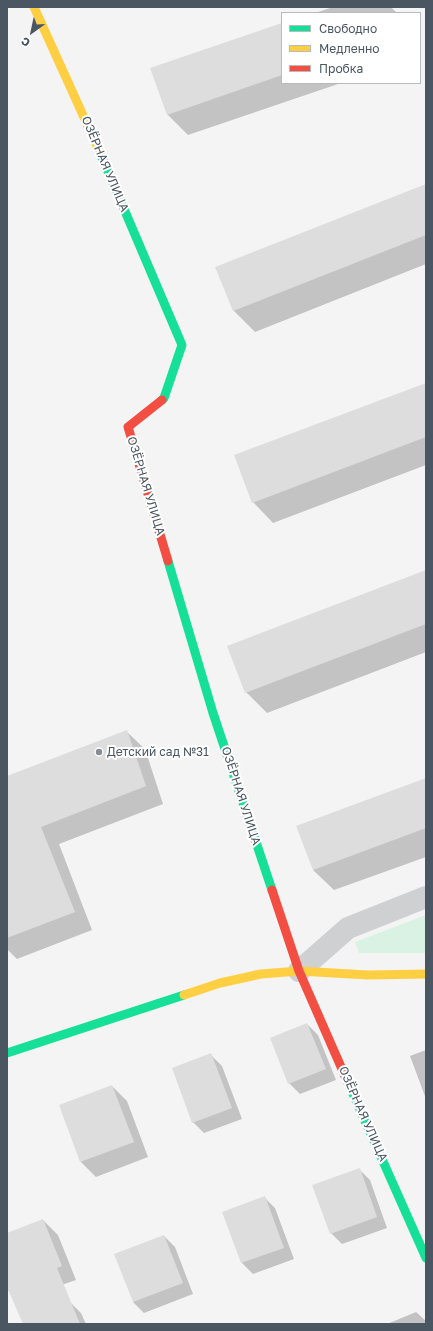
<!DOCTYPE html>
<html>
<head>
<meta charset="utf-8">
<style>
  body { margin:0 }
  #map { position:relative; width:433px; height:1331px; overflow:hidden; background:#f4f4f4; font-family:"Golos Text",sans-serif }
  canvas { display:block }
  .frame { position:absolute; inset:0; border:8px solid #4a5661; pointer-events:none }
  .legend { position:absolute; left:281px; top:12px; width:140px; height:72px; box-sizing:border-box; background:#fff; border:1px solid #b7bbc0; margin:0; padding:5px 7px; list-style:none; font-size:12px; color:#4a5661 }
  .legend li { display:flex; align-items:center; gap:8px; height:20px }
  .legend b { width:20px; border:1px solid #b7bbc0 }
  .north { position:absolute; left:12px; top:12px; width:40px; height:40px; -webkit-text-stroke:3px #fff; paint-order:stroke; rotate:213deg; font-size:11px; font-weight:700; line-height:16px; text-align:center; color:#4a5661 }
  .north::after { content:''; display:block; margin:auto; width:14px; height:18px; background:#4a5661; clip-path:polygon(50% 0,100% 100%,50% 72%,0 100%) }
</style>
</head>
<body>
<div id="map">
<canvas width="433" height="1331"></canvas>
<div class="frame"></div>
<ul class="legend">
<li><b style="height:5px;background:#16e098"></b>Свободно</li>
<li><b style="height:5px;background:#ffcf43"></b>Медленно</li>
<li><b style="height:5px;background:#f24e42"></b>Пробка</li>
</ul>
<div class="north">С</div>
</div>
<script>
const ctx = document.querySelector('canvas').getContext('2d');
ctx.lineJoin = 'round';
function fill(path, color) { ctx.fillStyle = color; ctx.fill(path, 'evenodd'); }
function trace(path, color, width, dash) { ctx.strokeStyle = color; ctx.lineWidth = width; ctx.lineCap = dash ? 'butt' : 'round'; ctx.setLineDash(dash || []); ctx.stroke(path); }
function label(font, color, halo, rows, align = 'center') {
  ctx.font = font + ' "Golos Text",sans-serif'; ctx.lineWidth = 4; ctx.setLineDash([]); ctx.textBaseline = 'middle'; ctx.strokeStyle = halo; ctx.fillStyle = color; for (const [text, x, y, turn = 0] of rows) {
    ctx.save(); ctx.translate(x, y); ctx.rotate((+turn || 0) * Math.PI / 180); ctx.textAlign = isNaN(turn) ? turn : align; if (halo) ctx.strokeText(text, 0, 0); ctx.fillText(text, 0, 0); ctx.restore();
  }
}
fill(new Path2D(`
  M 426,915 L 426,953 L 359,953 L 355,942 Z`), '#d9f2e3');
fill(new Path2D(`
  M 333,7 L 391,7 L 397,13 L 315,13 Z
  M 282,24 L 282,83 L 341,83 L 188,135 L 167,114 Z
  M 426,185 L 426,264 L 255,332 L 234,311 L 217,268 Z
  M 426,384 L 426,465 L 273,523 L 253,502 Z
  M 426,571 L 426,652 L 267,713 L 246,692 Z
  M 127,732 L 145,749 L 163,804 L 59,844 L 92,930 L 17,959 L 7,949 L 7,777 Z
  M 426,779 L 426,857 L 334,890 L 313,870 Z
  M 307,1024 L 318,1035 L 336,1080 L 300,1094 L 289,1083 Z
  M 426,1050 L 426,1099 L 410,1056 Z
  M 211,1055 L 222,1066 L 242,1119 L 204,1133 L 193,1122 Z
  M 112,1086 L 127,1101 L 148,1157 L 96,1177 L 81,1162 L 60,1106 Z
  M 359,1169 L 370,1180 L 387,1228 L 342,1244 L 331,1233 Z
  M 264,1197 L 275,1208 L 294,1259 L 253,1274 L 242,1263 L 223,1213 Z
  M 43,1220 L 58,1235 L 76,1280 L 18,1300 L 7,1289 L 7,1234 Z
  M 164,1236 L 175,1247 L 193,1294 L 144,1313 L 133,1302 Z
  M 70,1302 L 81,1313 L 86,1324 L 24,1324 Z
  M 416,1312 L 426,1321 L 426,1324 L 387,1324 Z`), '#0003');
fill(new Path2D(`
  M 282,23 L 282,75 L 167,115 L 150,68 Z
  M 426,184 L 426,235 L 233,311 L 215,267 Z
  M 426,383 L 426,437 L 252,503 L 234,455 Z
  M 426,570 L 426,624 L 245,693 L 227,646 Z
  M 127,730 L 146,786 L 41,827 L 75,912 L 7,938 L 7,776 Z
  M 426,778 L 426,828 L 313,870 L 296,826 Z
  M 307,1023 L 326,1069 L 288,1084 L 270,1038 Z
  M 211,1053 L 232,1108 L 192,1123 L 172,1068 Z
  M 112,1085 L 134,1142 L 80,1162 L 59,1105 Z
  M 360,1168 L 377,1217 L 330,1234 L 312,1185 Z
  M 265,1196 L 284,1248 L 241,1263 L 222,1212 Z
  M 43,1219 L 62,1266 L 57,1268 L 80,1324 L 23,1324 L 7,1287 L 7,1233 Z
  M 164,1235 L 183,1283 L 133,1302 L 114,1254 Z`), '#ddddde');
trace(new Path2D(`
  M 299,971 L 348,928 L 426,897`), '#ced0d2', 22);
trace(new Path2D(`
  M 101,155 L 182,345 L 164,398 L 162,400
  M 168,561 L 213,713 L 272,890
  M 7,1053 L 184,995
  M 345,1076 L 426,1258`), '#16e098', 9);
trace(new Path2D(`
  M 34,7 L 101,155
  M 184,995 L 220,983 L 261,974 L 299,971 L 368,975 L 426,974`), '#ffcf43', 9);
trace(new Path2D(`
  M 162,400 L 128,427 L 168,561
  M 272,890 L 299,971 L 345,1076`), '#f24e42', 9);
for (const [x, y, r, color] of [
  [99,752,4,"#868d94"]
]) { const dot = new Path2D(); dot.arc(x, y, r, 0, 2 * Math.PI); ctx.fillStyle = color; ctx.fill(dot); trace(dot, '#fff', 1.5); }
label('12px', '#4a5661', '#fff', [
  ["ОЗЁРНАЯ УЛИЦА",105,164,67],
  ["ОЗЁРНАЯ УЛИЦА",146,486,73],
  ["ОЗЁРНАЯ УЛИЦА",241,796,72],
  ["ОЗЁРНАЯ УЛИЦА",363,1114,66]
]);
label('12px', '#4a5661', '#fff', [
  ["Детский сад №31",107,752]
], 'left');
</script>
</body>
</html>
